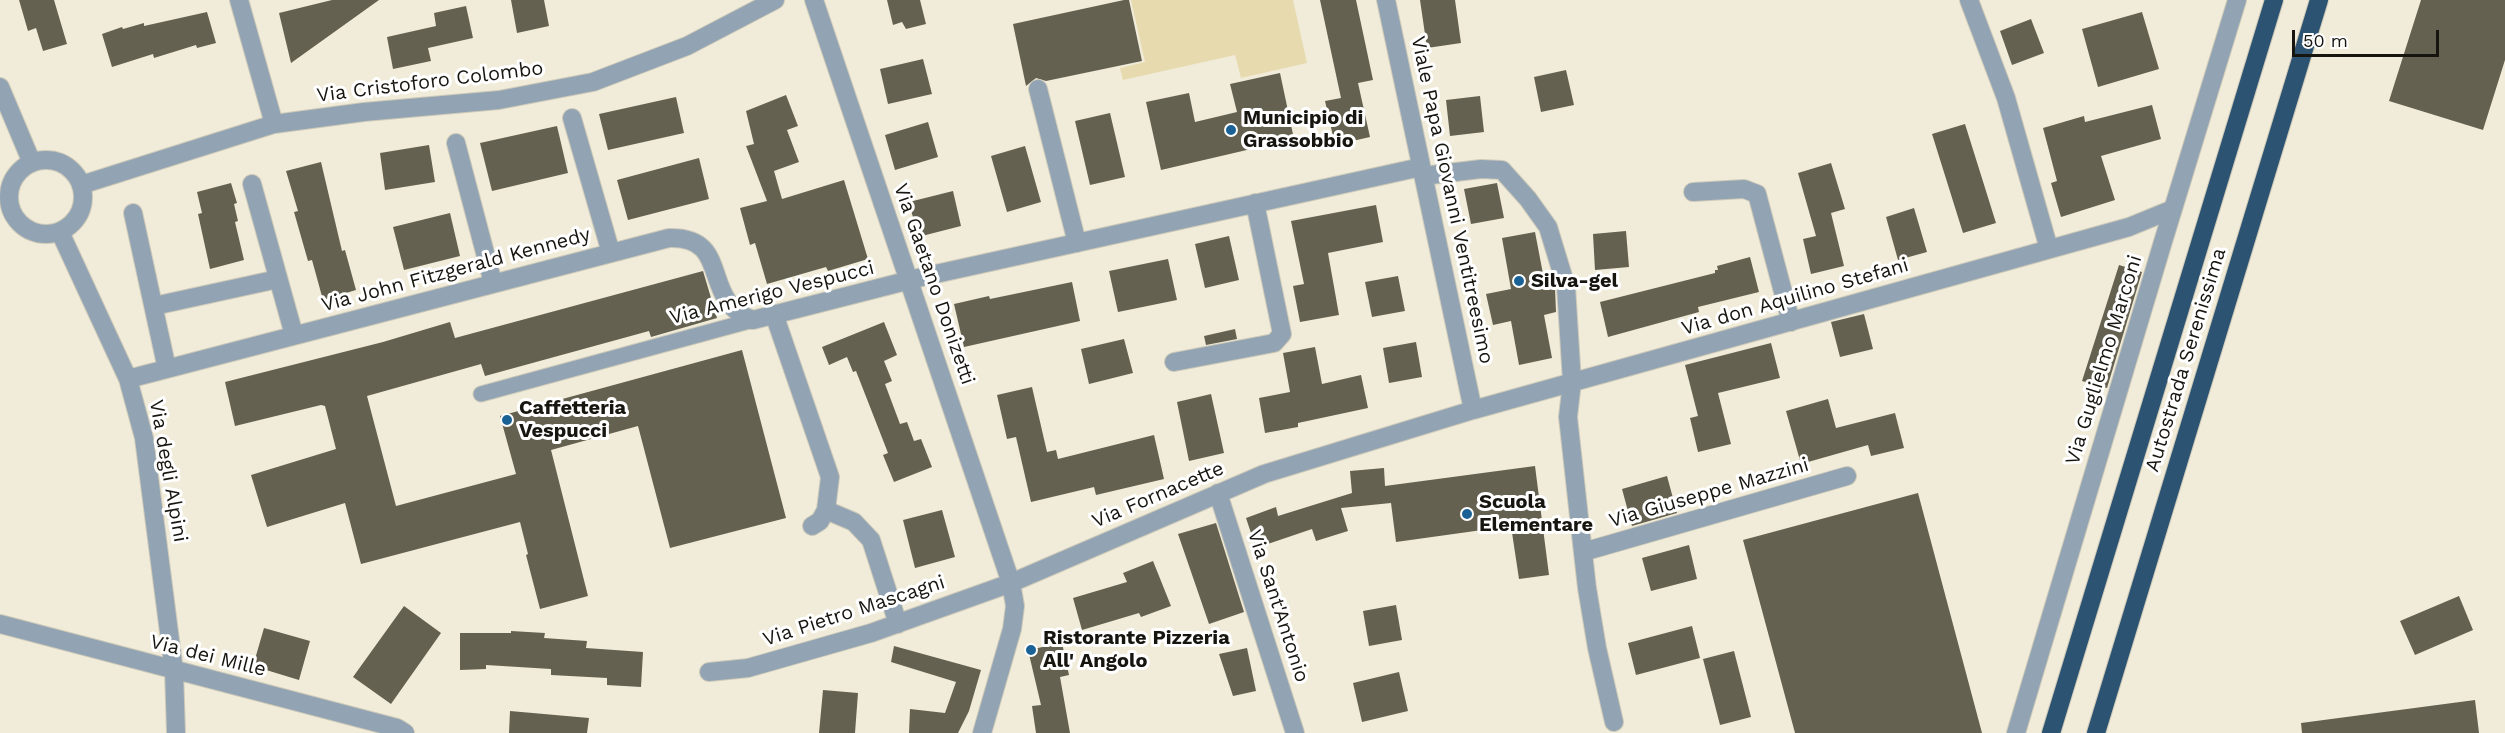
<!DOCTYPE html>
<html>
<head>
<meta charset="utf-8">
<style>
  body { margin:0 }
  #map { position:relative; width:2505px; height:733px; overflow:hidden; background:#f1ecd9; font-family:"Work Sans",sans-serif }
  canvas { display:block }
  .scale { position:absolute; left:2292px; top:30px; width:147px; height:27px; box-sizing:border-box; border:3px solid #17150f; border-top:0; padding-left:8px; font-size:18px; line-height:21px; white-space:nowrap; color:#17150f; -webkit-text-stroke:4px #fff; paint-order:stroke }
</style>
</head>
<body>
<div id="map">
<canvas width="2505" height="733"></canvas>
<div class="scale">50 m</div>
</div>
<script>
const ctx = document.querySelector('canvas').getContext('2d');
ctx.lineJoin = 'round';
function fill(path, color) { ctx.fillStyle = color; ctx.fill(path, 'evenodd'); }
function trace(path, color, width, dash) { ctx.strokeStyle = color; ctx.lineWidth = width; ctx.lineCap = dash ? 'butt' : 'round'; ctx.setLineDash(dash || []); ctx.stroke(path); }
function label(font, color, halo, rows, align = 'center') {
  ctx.font = font + ' "Work Sans",sans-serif'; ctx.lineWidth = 6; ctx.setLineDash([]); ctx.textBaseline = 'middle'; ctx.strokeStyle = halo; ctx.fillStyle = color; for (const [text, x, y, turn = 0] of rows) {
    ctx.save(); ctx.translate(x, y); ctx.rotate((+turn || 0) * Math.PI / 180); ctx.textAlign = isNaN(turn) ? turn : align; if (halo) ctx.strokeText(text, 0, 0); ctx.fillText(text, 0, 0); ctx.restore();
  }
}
fill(new Path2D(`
  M 1131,0 L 1293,0 L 1307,63 L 1241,78 L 1235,55 L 1123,80 L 1120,68 L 1145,62 Z`), '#e6daae');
fill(new Path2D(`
  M 19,0 L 54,0 L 67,44 L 43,51 L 36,28 L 28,31 Z
  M 332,0 L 379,0 L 291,63 L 279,13 Z
  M 511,0 L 544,0 L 549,26 L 517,33 Z
  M 887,0 L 920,0 L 926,24 L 906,29 L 902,22 L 893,25 Z
  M 1124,0 L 1129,0 L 1142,61 L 1046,81 L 1036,78 L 1026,86 L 1013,24 Z
  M 1320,0 L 1356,0 L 1373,80 L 1358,83 L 1370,137 L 1335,145 L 1325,101 L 1341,98 Z
  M 1420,0 L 1455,0 L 1461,43 L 1427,48 Z
  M 2421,0 L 2505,0 L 2505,60 L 2483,130 L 2389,101 Z
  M 466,6 L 473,38 L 428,48 L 431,61 L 393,69 L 387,37 L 436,26 L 434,13 Z
  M 207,12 L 216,43 L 197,48 L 196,45 L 154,58 L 153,54 L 112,67 L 102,34 L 122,27 L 123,29 L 144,23 L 144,26 Z
  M 2142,12 L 2159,69 L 2098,87 L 2082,29 Z
  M 2031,19 L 2044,53 L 2012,65 L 2000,31 Z
  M 923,59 L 932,94 L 888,104 L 880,69 Z
  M 1566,70 L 1574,105 L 1541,112 L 1534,77 Z
  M 1280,73 L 1294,139 L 1161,170 L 1146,102 L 1189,93 L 1195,122 L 1237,112 L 1230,84 Z
  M 786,95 L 798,126 L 787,130 L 799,162 L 774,171 L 782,199 L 844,180 L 868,259 L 828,271 L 826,267 L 767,284 L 755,243 L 750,245 L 740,208 L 767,201 L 746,146 L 754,144 L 746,111 Z
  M 1480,96 L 1484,132 L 1450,136 L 1446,100 Z
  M 676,97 L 684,133 L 608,150 L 599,114 Z
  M 2152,105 L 2161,139 L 2101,156 L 2115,200 L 2061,217 L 2051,183 L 2057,181 L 2043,128 L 2084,116 L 2085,122 Z
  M 1110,113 L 1125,177 L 1090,185 L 1075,121 Z
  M 928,122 L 938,157 L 895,170 L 885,135 Z
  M 1965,124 L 1996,223 L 1963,233 L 1932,134 Z
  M 557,126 L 568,173 L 492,191 L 480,143 Z
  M 429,145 L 435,182 L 385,190 L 380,153 Z
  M 1025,146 L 1041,202 L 1007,212 L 991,156 Z
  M 699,158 L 709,199 L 628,220 L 617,180 Z
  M 321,162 L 342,251 L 345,250 L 356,290 L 323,300 L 312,260 L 308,261 L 294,212 L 298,211 L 286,171 Z
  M 1831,163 L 1845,209 L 1831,213 L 1844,266 L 1811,274 L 1803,239 L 1816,236 L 1798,173 Z
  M 231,183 L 237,203 L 234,204 L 238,221 L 235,222 L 244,260 L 210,269 L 198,214 L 202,213 L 197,192 Z
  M 1497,183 L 1504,218 L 1471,224 L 1464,189 Z
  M 953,191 L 961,226 L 918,237 L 909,202 Z
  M 1376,205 L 1383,242 L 1328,253 L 1339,315 L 1300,322 L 1293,286 L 1304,284 L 1291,221 Z
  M 1914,208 L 1927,252 L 1898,260 L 1886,217 Z
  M 450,213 L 460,256 L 404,270 L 393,227 Z
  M 1626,231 L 1629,267 L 1595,270 L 1593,234 Z
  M 1535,232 L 1544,279 L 1552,278 L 1555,288 L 1556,312 L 1544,315 L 1552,358 L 1519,365 L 1511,321 L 1493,325 L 1486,294 L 1511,289 L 1502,238 Z
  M 1229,236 L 1239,280 L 1205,288 L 1195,244 Z
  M 1750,257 L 1759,292 L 1698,307 L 1699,312 L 1608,337 L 1600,302 L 1715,273 L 1715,270 L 1718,270 L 1717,266 Z
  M 1168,259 L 1177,300 L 1118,312 L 1109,271 Z
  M 2119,265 L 2142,272 L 2107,388 L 2082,381 Z
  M 703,271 L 717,318 L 651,337 L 649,331 L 485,376 L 481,364 L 367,396 L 396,506 L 516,474 L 500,416 L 742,350 L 786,518 L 670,548 L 638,426 L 551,450 L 588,596 L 540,609 L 526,555 L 528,554 L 520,522 L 361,564 L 345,503 L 267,527 L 251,475 L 336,449 L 325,406 L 321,405 L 235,426 L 225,382 L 383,342 L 450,322 L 455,338 Z
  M 1398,276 L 1405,311 L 1372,317 L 1365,282 Z
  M 1072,282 L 1080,321 L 964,347 L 954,304 L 989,296 L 990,299 Z
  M 1864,314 L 1873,349 L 1840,357 L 1831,322 Z
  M 884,322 L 897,355 L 884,361 L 892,381 L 885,384 L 900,424 L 907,422 L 914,441 L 921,439 L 932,467 L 894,482 L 883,455 L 888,453 L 856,371 L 853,372 L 847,357 L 829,365 L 822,347 Z
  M 1235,329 L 1237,339 L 1206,345 L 1204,336 Z
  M 1124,339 L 1133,373 L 1089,384 L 1081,349 Z
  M 1416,342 L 1422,377 L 1389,383 L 1383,348 Z
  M 1771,343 L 1780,378 L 1718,393 L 1731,444 L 1698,452 L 1690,418 L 1698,416 L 1685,365 Z
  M 1315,347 L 1322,384 L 1361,375 L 1368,408 L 1298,423 L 1298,427 L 1265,433 L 1259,398 L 1290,392 L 1283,353 Z
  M 1032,387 L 1047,452 L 1056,450 L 1058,459 L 1154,435 L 1164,479 L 1096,495 L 1094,487 L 1031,502 L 1016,437 L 1007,439 L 997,395 Z
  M 1211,394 L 1224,453 L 1189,461 L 1177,402 Z
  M 1828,399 L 1836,428 L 1895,413 L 1904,448 L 1871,456 L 1868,445 L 1801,464 L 1786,411 Z
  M 1535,466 L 1549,575 L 1519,579 L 1511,526 L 1396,542 L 1391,503 L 1341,508 L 1348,531 L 1316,541 L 1312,529 L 1256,548 L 1246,518 L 1276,507 L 1278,516 L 1352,493 L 1350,471 L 1384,468 L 1385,486 Z
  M 1667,476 L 1677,513 L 1632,526 L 1622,489 Z
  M 1918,493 L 1982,733 L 1795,733 L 1743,540 Z
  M 942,510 L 955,557 L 915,568 L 903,520 Z
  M 1216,523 L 1244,612 L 1209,624 L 1178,534 Z
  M 1689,545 L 1697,579 L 1651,591 L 1642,558 Z
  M 1153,561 L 1171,606 L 1141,617 L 1139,613 L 1082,630 L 1073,598 L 1127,582 L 1123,573 Z
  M 2459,596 L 2473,630 L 2415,655 L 2400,621 Z
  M 1396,605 L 1402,640 L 1369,646 L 1363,611 Z
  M 404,606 L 441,633 L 391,704 L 353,677 Z
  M 1692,626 L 1700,658 L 1636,675 L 1628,643 Z
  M 264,628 L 310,641 L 299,680 L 253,666 Z
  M 511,631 L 545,633 L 544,638 L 587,641 L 586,648 L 643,652 L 641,687 L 607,685 L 607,678 L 551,675 L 551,669 L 486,665 L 486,669 L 460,670 L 460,633 L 511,633 Z
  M 1062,643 L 1069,675 L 1060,677 L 1070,733 L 1036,733 L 1032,706 L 1041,705 L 1028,650 Z
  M 894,646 L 981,670 L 969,711 L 958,733 L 909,733 L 910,709 L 945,713 L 956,682 L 891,662 Z
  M 1247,648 L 1256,691 L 1233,696 L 1219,654 Z
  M 1734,651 L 1751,717 L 1720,725 L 1703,659 Z
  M 1399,672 L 1408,711 L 1362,722 L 1353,683 Z
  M 823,690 L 858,693 L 855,733 L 819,733 Z
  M 2475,700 L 2479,733 L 2302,733 L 2301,723 Z
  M 510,711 L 589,718 L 587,733 L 509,733 Z`), '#656150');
const pedestrian = new Path2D(`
  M 481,394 L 753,320`);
const minor = new Path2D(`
  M 239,0 L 274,124
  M 814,0 L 1011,583 L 1015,606 L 1012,629 L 982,733
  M 1386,0 L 1473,410
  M 1969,0 L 2006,98 L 2049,249
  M 1038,89 L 1077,243
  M 572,118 L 611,253
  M 456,143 L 493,283
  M 1423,176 L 1481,169 L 1502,170 L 1528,199 L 1548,227 L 1566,286 L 1572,382 L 1568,417 L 1580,526 L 1587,588 L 1597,648 L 1614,722
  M 252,184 L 294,335
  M 81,185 L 274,124 L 364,112 L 499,100 L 593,82 L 687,46 L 775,0
  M 1693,192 L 1744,189 L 1757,194 L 1791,322
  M 133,213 L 167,369
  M 60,232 L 128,379 L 144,438 L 174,671 L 176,733
  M 154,306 L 278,279
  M 774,314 L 830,477 L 826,510 L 820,521 L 812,526
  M 1174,362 L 1274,343 L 1282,334 L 1255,203
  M 128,379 L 669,238 C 733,236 699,301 753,320 L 922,277 L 1421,167
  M 1218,493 L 1295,733
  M 826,510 L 854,522 L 871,540 L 898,624
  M 1583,552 L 1847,476
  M 0,624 L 397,728 L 405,733
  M 709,672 L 748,668 L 871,633 L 1011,583 L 1264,474 L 1473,410 L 2129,227 L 2173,209
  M 2016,733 L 2162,245 L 2237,0`);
const tertiary = new Path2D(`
  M 0,87 L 32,163
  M9 197a37 37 0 1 1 74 0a37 37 0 1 1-74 0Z`);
const motorway = new Path2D(`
  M 2051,733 L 2274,0
  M 2096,733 L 2319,0`);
trace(pedestrian, '#cecab9', 17);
trace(minor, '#cecab9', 20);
trace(tertiary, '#cecab9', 20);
trace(motorway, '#cecab9', 20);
trace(pedestrian, '#92a4b4', 15);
trace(minor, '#92a4b4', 18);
trace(tertiary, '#92a4b4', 18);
trace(motorway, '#2d5372', 18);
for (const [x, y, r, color] of [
  [1231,130,6,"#1a6296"],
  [1519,281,6,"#1a6296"],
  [507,420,6,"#1a6296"],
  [1467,514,6,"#1a6296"],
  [1031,650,6,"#1a6296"]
]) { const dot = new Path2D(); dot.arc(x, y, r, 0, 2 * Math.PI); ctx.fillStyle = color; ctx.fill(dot); trace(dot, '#fff', 2); }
label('20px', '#17150f', '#fff', [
  ["Via Cristoforo Colombo",430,82,-7],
  ["Viale Papa Giovanni Ventitreesimo",1452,200,78],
  ["Via John Fitzgerald Kennedy",456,270,-15],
  ["Via Gaetano Donizetti",934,284,71],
  ["Via Amerigo Vespucci",772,293,-14],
  ["Via don Aquilino Stefani",1795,297,-16],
  ["Via Guglielmo Marconi",2104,360,-73],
  ["Autostrada Serenissima",2186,360,-73],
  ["Via degli Alpini",168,471,80],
  ["Via Giuseppe Mazzini",1709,493,-16],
  ["Via Fornacette",1158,495,-23],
  ["Via Sant'Antonio",1278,606,72],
  ["Via Pietro Mascagni",854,611,-18],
  ["Via dei Mille",208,656,14]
]);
label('bold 20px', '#17150f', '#fff', [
  ["Municipio di",1243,118],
  ["Grassobbio",1243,141],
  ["Silva-gel",1531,281],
  ["Caffetteria",519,408],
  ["Vespucci",519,431],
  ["Scuola",1479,502],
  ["Elementare",1479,525],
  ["Ristorante Pizzeria",1043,638],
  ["All' Angolo",1043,661]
], 'left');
</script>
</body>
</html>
